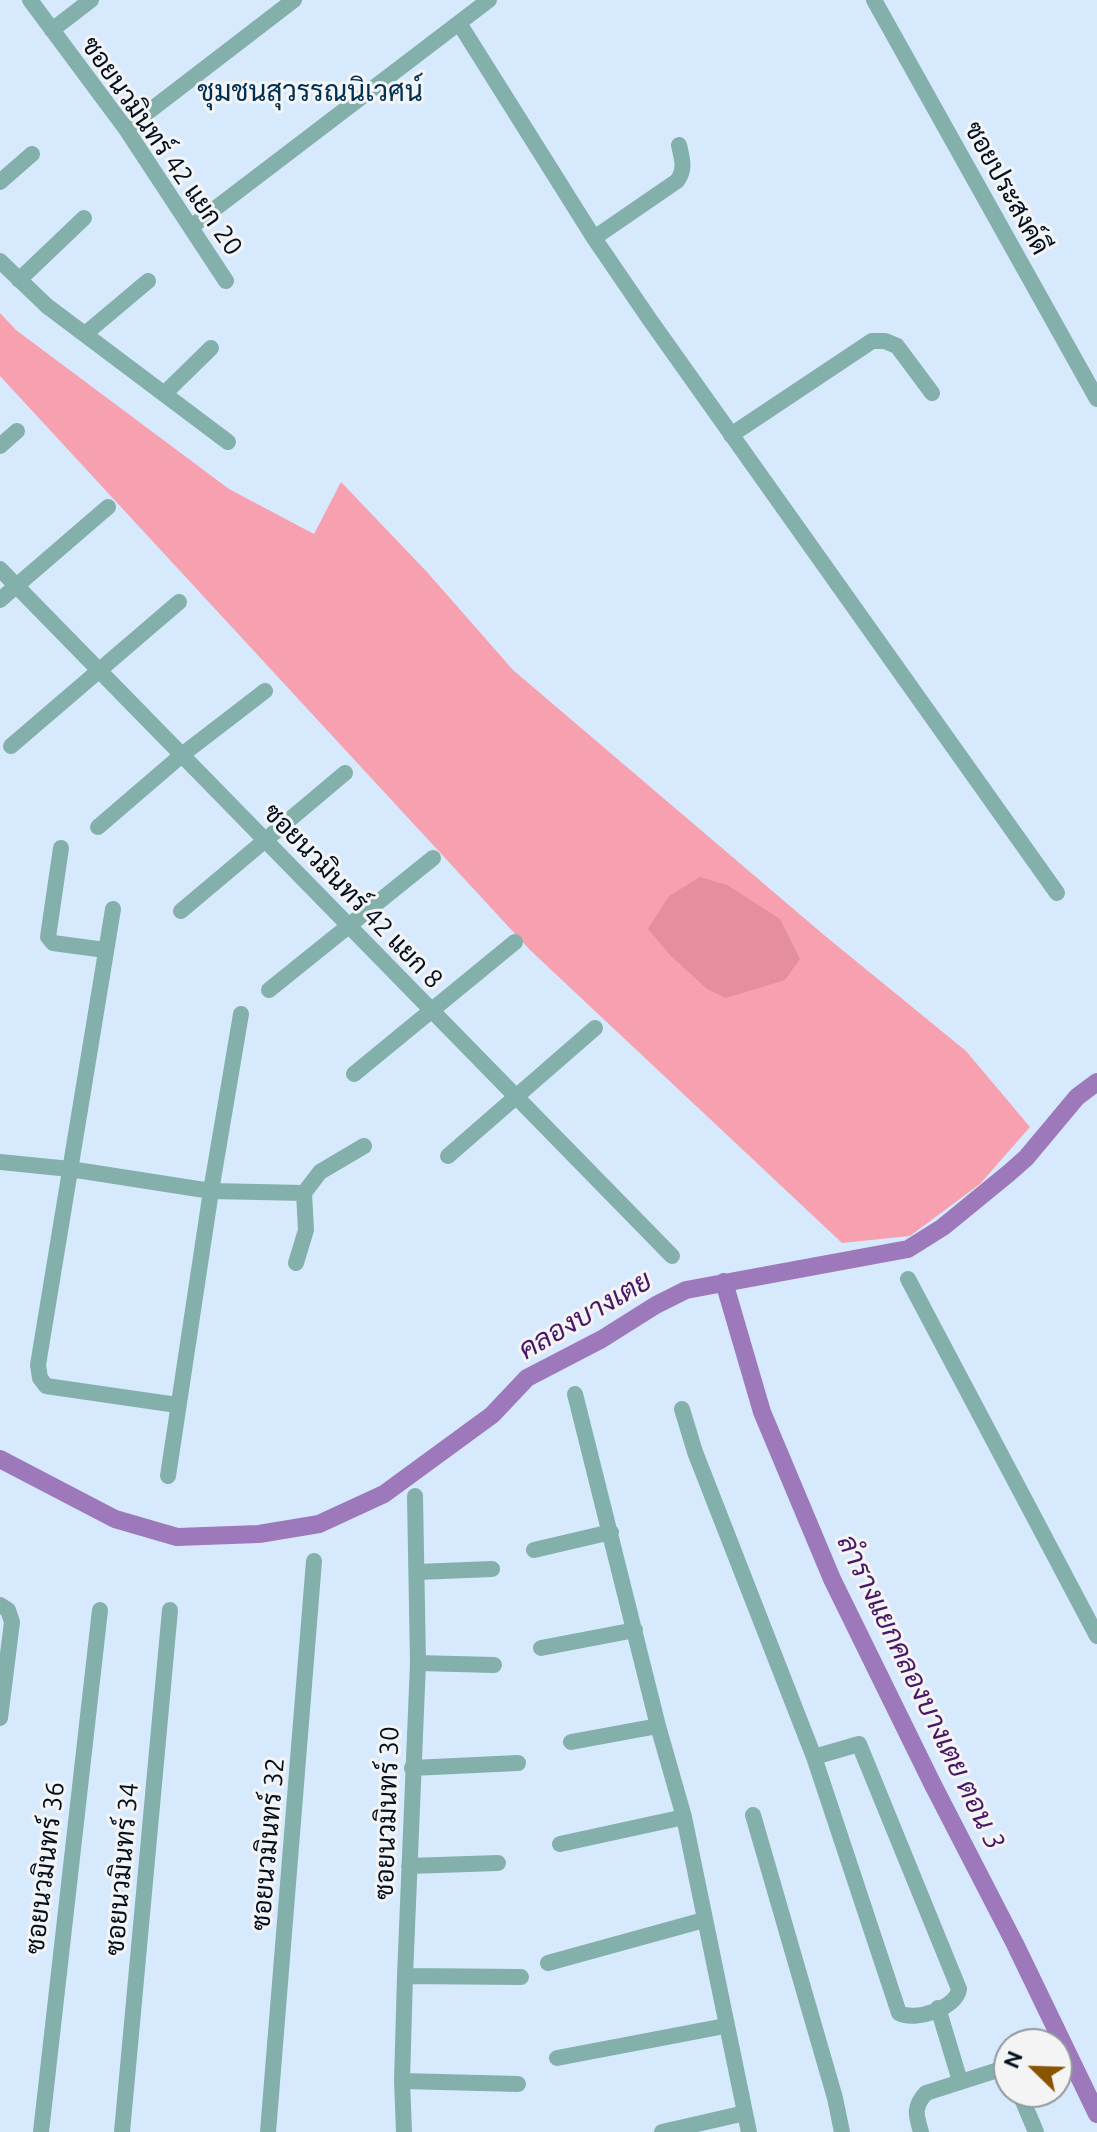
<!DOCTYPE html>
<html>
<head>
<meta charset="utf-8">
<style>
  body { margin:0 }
  #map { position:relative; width:1097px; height:2132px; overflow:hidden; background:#d7eafd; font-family:Ubuntu,sans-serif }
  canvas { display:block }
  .north { position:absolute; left:993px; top:2028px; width:80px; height:80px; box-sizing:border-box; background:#f4f4f4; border:2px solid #93989f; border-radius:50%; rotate:293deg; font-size:22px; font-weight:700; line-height:32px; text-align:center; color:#010f1f }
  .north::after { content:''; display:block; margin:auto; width:28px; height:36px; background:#895400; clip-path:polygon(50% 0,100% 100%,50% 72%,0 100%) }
</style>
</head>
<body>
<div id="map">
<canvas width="1097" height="2132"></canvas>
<div class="north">N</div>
</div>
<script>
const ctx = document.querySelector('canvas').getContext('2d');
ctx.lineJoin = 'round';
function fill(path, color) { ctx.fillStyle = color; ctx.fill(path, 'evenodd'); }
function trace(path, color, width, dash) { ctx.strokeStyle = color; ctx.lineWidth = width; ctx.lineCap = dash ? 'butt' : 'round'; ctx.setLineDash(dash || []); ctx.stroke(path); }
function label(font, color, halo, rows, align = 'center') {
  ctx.font = font + ' Ubuntu,Sarabun,sans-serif'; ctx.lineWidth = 6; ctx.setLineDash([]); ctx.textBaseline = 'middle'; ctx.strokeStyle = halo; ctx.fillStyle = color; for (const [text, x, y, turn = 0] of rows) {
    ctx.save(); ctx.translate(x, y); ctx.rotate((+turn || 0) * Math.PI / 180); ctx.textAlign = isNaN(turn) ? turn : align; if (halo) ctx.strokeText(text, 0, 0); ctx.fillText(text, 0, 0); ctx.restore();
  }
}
fill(new Path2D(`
  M 0,313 L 16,330 L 229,489 L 314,534 L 341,482 L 427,572 L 513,670 L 824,935 L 966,1051 L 1030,1127 L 980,1184 L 910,1236 L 842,1243 L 530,950 L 0,376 Z`), '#f7a1b0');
fill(new Path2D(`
  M 700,877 L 727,885 L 780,919 L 800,959 L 785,980 L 726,998 L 707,989 L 670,955 L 648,929 L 669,896 Z`), '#e48e9e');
trace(new Path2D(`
  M 724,1282 L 762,1412 L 832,1579 L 932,1783 L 1015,1944 L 1097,2114
  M 0,1459 L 115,1519 L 177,1537 L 259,1534 L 319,1524 L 384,1494 L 492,1415 L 527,1378 L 602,1339 L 656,1305 L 686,1290 L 908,1249 L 943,1227 L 1009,1173 L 1026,1158 L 1077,1097 L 1097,1082`), '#9d79bc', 18);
trace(new Path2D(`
  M 30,0 L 126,129 L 226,281
  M 874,0 L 1097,399
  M 459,23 L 594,238 L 650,320 L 1057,893
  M 52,30 L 91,0
  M 126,129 L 294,0
  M 0,182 L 32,154
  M 191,227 L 489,0
  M 594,238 L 677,181 C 686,169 682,159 679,145
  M 0,261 L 47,306 L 228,442
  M 19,280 L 84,218
  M 85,334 L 148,281
  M 164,394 L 211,348
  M 731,435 L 872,341 L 885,341 L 897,346 L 932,393
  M 0,446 L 17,431
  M 0,569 L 672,1256
  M 0,600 L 108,507
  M 11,746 L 179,602
  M 98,827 L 183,754 L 265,691
  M 61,848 L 48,937 L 53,943 L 105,950
  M 113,909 L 38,1365 L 40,1378 L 46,1386 L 177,1405
  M 181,911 L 345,773
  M 269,990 L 433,858
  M 354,1074 L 515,942
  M 448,1156 L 595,1028
  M 0,1162 L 70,1169 L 211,1191 L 304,1193
  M 296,1263 L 306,1230 L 304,1193 L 320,1172 L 364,1146
  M 908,1279 L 1097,1636
  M 575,1394 L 658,1726 L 684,1817 L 749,2132
  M 682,1409 L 695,1452 L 814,1757 L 899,2013 C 915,2022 957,2008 959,1989 L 859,1744 L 814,1757
  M 168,1476 L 211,1191 L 241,1014
  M 534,1550 L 611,1532
  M 417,1572 L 492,1569
  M 0,1605 L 8,1610 L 12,1622 L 0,1718
  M 541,1648 L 635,1630
  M 418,1663 L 494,1665
  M 571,1742 L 658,1726
  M 412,1768 L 518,1763
  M 753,1815 L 835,2098 L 842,2132
  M 560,1844 L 684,1817
  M 409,1866 L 498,1863
  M 548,1963 L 704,1920
  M 405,1976 L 521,1977
  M 938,2008 L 960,2081
  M 557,2058 L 725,2026
  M 402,2081 L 518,2084
  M 1019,2092 L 1036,2132
  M 41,2132 L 100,1610
  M 122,2132 L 170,1610
  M 268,2132 L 314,1561
  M 404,2132 L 402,2081 L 405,1976 L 418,1663 L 415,1496
  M 662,2132 L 745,2113
  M 921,2132 C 916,2115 913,2107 926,2093 L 998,2070 L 1009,2073`), '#84b0ab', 16);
label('26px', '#010f1f', '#f4f4f4', [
  ["ซอยนวมินทร์ 42 แยก 20",162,146,55],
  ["ซอยประสงค์ดี",1007,188,61],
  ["ซอยนวมินทร์ 42 แยก 8",353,896,46],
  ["ซอยนวมินทร์ 30",387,1813,-88],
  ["ซอยนวมินทร์ 32",268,1844,-85],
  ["ซอยนวมินทร์ 36",45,1868,-83],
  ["ซอยนวมินทร์ 34",122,1869,-85]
]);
label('28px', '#002f54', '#f4f4f4', [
  ["ชุมชนสุวรรณนิเวศน์",310,92]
]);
label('italic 28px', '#491768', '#f4f4f4', [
  ["คลองบางเตย",585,1315,-30],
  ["ลำรางแยกคลองบางเตย ตอน 3",921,1692,64]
]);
</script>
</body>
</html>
